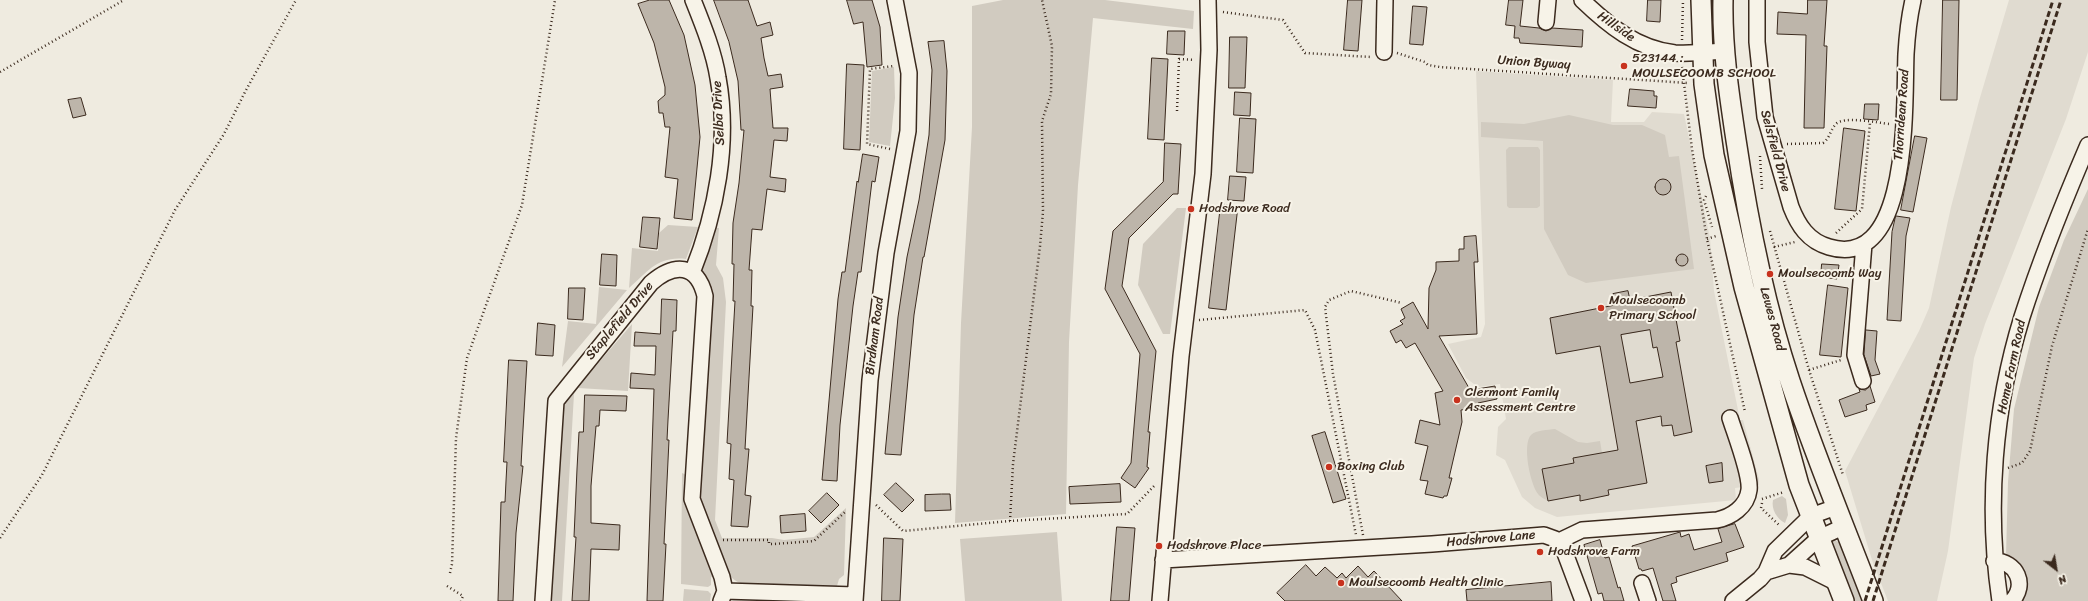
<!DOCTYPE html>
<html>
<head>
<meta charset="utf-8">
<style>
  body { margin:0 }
  #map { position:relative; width:2088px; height:601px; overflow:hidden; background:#efebe0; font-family:Sriracha,sans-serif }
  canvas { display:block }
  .north { position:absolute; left:2036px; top:549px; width:40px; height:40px; -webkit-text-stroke:3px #f7f3e8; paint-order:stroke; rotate:149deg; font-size:11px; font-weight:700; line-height:16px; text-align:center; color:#3b2a1e }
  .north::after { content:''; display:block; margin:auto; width:14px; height:18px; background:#3b2a1e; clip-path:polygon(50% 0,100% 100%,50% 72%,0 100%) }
</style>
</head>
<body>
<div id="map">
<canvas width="2088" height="601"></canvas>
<div class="north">N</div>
</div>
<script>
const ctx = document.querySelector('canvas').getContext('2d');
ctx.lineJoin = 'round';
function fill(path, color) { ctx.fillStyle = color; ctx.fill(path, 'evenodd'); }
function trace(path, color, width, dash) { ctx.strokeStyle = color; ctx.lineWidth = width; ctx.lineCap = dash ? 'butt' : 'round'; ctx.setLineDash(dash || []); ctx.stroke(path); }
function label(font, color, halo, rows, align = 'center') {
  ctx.font = font + ' Sriracha,sans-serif'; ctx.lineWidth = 4; ctx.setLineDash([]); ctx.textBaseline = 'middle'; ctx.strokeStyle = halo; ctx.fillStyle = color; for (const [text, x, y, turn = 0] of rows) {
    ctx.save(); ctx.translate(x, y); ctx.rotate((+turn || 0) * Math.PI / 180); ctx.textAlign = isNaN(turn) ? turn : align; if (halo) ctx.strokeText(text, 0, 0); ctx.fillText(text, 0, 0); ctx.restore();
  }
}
fill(new Path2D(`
  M 2009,0 L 2088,0 L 2088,52 L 2066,119 L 1985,324 L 1974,358 L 1948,551 L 1937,601 L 1888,601 L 1872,560 L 1845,471 L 1919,331 L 1929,308 L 1951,207 L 1979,101 Z
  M 1476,71 L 1613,80 L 1611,122 L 1644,122 L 1652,112 L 1684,114 L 1710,238 L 1714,291 L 1740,420 L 1743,420 L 1759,479 L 1759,485 L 1735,488 L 1736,500 L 1557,517 L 1535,508 L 1522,497 L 1505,460 L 1496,455 L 1498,427 L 1506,419 L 1500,384 L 1478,387 L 1466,378 L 1448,344 L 1481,337 L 1485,324 Z`), '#e0dbd0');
fill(new Path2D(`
  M 1003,0 L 1105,0 L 1194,11 L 1193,29 L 1093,18 L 1078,185 L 1069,342 L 1066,514 L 955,523 L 961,323 L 972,127 L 972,6 Z
  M 894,67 L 895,98 L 890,146 L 869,142 L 872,71 Z
  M 1569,115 L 1613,125 L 1642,125 L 1665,135 L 1669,157 L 1679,156 L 1694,269 L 1586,283 L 1568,275 L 1544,229 L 1543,141 L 1481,137 L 1481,122 L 1524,124 Z
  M 1509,147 L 1538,147 L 1540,150 L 1540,206 L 1537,208 L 1509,208 L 1507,206 L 1506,150 Z
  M 2088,189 L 2088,601 L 2018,601 C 2026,581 2032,564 2006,555 L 2008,482 L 2014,409 L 2039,307 L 2064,240 Z
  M 1177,208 L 1186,208 L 1170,334 L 1163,334 L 1138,285 L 1143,244 Z
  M 668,225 L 698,227 L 686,259 C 657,256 649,271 629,288 L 632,248 L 658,251 L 659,233 Z
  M 711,227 L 719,228 L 716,265 L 723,278 L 726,302 L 715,520 L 722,538 L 772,538 L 784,540 L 814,537 L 846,508 L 844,575 L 839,579 L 837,586 L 827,587 L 740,583 C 723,576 722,555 716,540 L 702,543 L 714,576 L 711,577 L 711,585 L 708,587 L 681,584 L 682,473 L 699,480 L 698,270 Z
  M 599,287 L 627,290 L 562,367 L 568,321 L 596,324 Z
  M 632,324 L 628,391 L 578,388 L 574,394 L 562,601 L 549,601 L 560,399 L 575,378 L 581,383 Z
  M 1555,429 L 1578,442 L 1587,443 L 1600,441 L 1602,453 L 1573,459 L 1574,463 L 1542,469 L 1548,501 C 1545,499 1540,497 1538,494 C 1530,484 1522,444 1531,435 C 1536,430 1548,430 1555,429 Z
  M 1782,496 L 1786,499 L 1788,515 L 1785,523 C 1777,519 1771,509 1773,500 Z
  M 1057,532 L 1062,601 L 965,601 L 960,539 Z
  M 1832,539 L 1841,543 L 1863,601 L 1851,601 L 1829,540 Z
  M 684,589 L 708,591 L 711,594 L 710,601 L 683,601 Z
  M 736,598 L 819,601 L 732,601 Z`), '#d1cbc0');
const building = new Path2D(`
  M 650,0 L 669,0 L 684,35 L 695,85 L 700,137 L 692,220 L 674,218 L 678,179 L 665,177 L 670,127 L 665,127 L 663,113 L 659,113 L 658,101 L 665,95 L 665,87 L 654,43 L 638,4 Z
  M 714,0 L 748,0 L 757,26 L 770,22 L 773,35 L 761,38 L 764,58 L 768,76 L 781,74 L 783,87 L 770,89 L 773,128 L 788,128 L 787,141 L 774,140 L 770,177 L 786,179 L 785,192 L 767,189 L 762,230 L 752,229 L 749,270 L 752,270 L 751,306 L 753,306 L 745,449 L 749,449 L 745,495 L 751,496 L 748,527 L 731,526 L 734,480 L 729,479 L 731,444 L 727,443 L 735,301 L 733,301 L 734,264 L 732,264 L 733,223 L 739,183 L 744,130 L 741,130 L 738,81 L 729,42 Z
  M 847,0 L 872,0 L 880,27 L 882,65 L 867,67 L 863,22 L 854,24 Z
  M 1348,0 L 1362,0 L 1358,51 L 1344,50 Z
  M 1509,0 L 1523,0 L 1520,26 L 1539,28 L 1546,31 L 1552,28 L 1583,30 L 1582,47 L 1520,43 L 1519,38 L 1514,38 L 1515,26 L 1506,25 Z
  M 1648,0 L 1661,0 L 1660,22 L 1647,21 Z
  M 1808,0 L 1827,0 L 1824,46 L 1827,46 L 1824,128 L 1804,128 L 1806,35 L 1777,34 L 1778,12 L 1807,14 Z
  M 1943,0 L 1959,0 L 1957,100 L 1941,100 Z
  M 1413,6 L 1427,7 L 1423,45 L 1410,44 Z
  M 1168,31 L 1185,31 L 1184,55 L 1167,54 Z
  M 1230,37 L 1247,37 L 1245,88 L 1229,88 Z
  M 944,41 L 947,71 L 945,140 L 924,257 L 923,257 L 914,315 L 901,455 L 885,454 L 898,317 L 907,257 L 919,200 L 929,135 L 932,70 L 928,42 Z
  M 1152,58 L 1168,59 L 1164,140 L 1148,139 Z
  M 847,64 L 864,65 L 860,150 L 844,149 Z
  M 1630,89 L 1654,91 L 1654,96 L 1657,96 L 1656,108 L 1628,106 Z
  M 1235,92 L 1251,93 L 1250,116 L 1234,115 Z
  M 81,98 L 86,115 L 73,118 L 68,100 Z
  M 1865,104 L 1879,104 L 1878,120 L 1864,119 Z
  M 1240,118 L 1256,119 L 1253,173 L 1237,172 Z
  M 1844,128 L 1865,131 L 1856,211 L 1835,209 Z
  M 1915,136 L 1927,138 L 1913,212 L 1901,210 Z
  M 1165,143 L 1181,144 L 1178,194 L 1173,194 L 1129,238 L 1122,286 L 1156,351 L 1148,432 L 1150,432 L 1147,467 L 1149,468 L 1135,488 L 1121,478 L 1131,463 L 1140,354 L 1105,289 L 1113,231 L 1163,182 Z
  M 863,154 L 879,157 L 875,182 L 872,181 L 861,272 L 858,272 L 853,306 L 840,425 L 837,481 L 822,480 L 838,299 L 842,272 L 845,272 L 857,181 L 858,182 Z
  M 1230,176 L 1246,177 L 1244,201 L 1228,200 Z
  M1655 187a8 8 0 1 1 16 0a8 8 0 1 1-16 0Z
  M 1221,204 L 1238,206 L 1226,310 L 1209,308 Z
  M 1896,216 L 1910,218 L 1906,236 L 1901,321 L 1887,320 L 1892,232 Z
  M 643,217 L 660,218 L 657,249 L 640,247 Z
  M 1476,236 L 1478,262 L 1474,262 L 1477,334 L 1439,336 L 1469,388 L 1476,387 L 1477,389 L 1495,386 L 1497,399 L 1478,403 L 1479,408 L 1461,410 L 1462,422 L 1449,478 L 1452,478 L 1447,496 L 1444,496 L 1443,498 L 1425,494 L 1428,481 L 1420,480 L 1428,446 L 1415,443 L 1420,420 L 1440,425 L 1435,393 L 1443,391 L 1415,343 L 1406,348 L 1401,340 L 1396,343 L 1390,331 L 1403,324 L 1400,321 L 1405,318 L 1401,309 L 1413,302 L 1428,329 L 1429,288 L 1436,270 L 1436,262 L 1459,261 L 1459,249 L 1464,249 L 1464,237 Z
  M1676 260a6 6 0 1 1 12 0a6 6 0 1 1-12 0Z
  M 602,254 L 617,255 L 616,286 L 600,285 Z
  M 1822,264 L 1839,265 L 1837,279 L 1821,277 Z
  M 1828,285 L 1848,288 L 1841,357 L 1820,355 Z
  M 569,288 L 585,288 L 583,320 L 568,319 Z
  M 1628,291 L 1630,300 L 1671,292 L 1680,341 L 1676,342 L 1692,432 L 1674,436 L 1672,425 L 1662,426 L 1661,416 L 1636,421 L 1647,483 L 1608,490 L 1609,495 L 1580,501 L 1580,495 L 1548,501 L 1542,469 L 1574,463 L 1573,458 L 1618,450 L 1600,346 L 1556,354 L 1550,318 L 1615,305 L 1613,294 ZM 1650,330 L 1653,348 L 1657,347 L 1663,377 L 1630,383 L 1621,335 Z
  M 662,299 L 677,300 L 676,331 L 673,331 L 668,420 L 667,440 L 669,440 L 664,544 L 666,544 L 663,601 L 647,601 L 654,389 L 630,388 L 631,373 L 655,375 L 656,346 L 634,346 L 635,332 L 660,334 Z
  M 538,323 L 555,325 L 553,356 L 536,355 Z
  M 1866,330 L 1877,331 L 1875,360 L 1880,374 L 1871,376 L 1864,355 Z
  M 509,360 L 527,361 L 522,447 L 521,466 L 523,466 L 516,533 L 513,601 L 498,601 L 501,502 L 505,502 L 506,481 L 507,462 L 504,462 Z
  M 1870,386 L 1875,402 L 1866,405 L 1867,410 L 1845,417 L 1839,400 L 1860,392 L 1859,389 L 1865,390 Z
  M 585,395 L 627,396 L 626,411 L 600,410 L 599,426 L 596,426 L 591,486 L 591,523 L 620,525 L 619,550 L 591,549 L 589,601 L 572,601 L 576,537 L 574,537 L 577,469 L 579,432 L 583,432 Z
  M 1325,432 L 1346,499 L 1333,503 L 1312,436 Z
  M 1722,463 L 1723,481 L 1709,483 L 1706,466 Z
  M 896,483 L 914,500 L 902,512 L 884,495 Z
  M 1120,484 L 1121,502 L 1070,504 L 1069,487 Z
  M 827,493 L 839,505 L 821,523 L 809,511 Z
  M 942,494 L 950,494 L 951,510 L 925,511 L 925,495 Z
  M 805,514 L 806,531 L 781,533 L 780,516 Z
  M 1735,524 L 1744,547 L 1726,553 L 1728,561 L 1676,577 L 1677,582 L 1671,584 L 1676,601 L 1663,601 L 1653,568 L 1642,571 L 1641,569 L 1639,569 L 1632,546 L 1680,532 L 1681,537 L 1689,534 L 1694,550 L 1722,542 L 1718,529 Z
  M 1117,527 L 1135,528 L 1129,601 L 1111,601 Z
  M 884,538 L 903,539 L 900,601 L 882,601 Z
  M 1600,540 L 1605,558 L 1609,557 L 1618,588 L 1620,587 L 1624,601 L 1604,601 L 1602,593 L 1598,594 L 1584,545 Z
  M 1306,565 L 1316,576 L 1325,567 L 1337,578 L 1342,573 L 1346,578 L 1358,566 L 1368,577 L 1374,571 L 1402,601 L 1285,601 L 1277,593 Z
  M 1551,582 L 1552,601 L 1467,601 L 1466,590 Z`);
fill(building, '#bdb5aa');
trace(building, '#3b2a1e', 1);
const minor = new Path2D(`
  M 1582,0 C 1608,25 1637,49 1675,53 C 1691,54 1709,52 1725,51
  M 1757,0 L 1757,42 L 1765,117 L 1791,207 C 1798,225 1808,241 1829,247 C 1912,272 1904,99 1906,54 C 1907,36 1909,18 1913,0
  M 1546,22 L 1548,0
  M 1384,52 L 1385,0
  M 692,273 C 716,213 730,143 718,78 C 714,52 703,25 693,0
  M 1863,381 L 1855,355 L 1864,244
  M 1559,541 L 1582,530 L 1717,520 C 1731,517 1747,507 1749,490 C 1751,475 1735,434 1730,418
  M 1163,560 L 1432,544 L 1544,535 L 1555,539 L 1562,545 L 1583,601
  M 1994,561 C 2017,561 2027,585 2012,601
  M 1789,565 L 1805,567 L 1837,583
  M 1766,572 L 1789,565 L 1819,538 L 1845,526
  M 1642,583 L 1648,601
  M 725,591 L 855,595
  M 543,601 L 556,401 L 651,283 C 674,263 697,263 705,296 L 692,499 L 722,577 L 725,591 L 721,601
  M 855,601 L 870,380 L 886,253 L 908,131 L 909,73 L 895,0
  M 1160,601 L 1181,356 L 1203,174 L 1209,50 L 1208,0
  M 1733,601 L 1760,579 L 1766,572 L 1775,551 L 1811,516 L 1836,507
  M 2000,601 C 1986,507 1994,408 2022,317 C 2041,258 2064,201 2088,145`);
const major = new Path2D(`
  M 1701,0 L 1704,84 L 1714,155 L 1744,287 L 1799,485 L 1844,601
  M 1723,0 C 1722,47 1729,94 1736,140 C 1748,221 1764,303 1790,381 C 1815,456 1845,528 1873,601`);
trace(minor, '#3b2a1e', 18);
trace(major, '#3b2a1e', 22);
trace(new Path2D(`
  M 1223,12 L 1283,20 L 1305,53 L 1371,57
  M 1682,40 L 1683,0
  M 1397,53 L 1425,62 L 1428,65 L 1440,67 L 1688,83
  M 1682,67 L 1692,149 L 1707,239 L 1745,412
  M 0,72 L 124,0
  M 1177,111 L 1179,59 L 1194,60
  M 1787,144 L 1823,143 C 1830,138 1830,131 1835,125 C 1842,115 1878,123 1890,124
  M 890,149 L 867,144 L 870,69 L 894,66
  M 1760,156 L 1762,189
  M 1706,196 L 1704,200 L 1712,227
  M 1770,231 L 1809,370 L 1843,475
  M 1836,233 L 1862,209 L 1870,123
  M 1707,239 L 1716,236
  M 1774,247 L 1795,242
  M 1199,320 L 1305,310 L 1315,330 L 1356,535
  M 1809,370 L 1841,360
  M 2008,468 L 2022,463 L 2030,451 L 2052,346 L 2088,229
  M 1762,499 L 1784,492
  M 1762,503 L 1761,508 L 1780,526
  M 876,505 L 903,531 L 1010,521 L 1127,514 L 1155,485
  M 1010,521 L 1013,464 L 1040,246 L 1043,212 L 1042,121 L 1051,94 L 1052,46 L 1042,0
  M 1363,535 L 1333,374 L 1325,307 L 1329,300 L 1351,291 L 1402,303
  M 0,538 L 42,475 L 175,210 L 224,134 L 246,90 L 296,0
  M 723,540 L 769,540 L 769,544 L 774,544 L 814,541 L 846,511
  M 450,573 L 452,564 L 456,438 L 467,358 L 522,205 L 555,0
  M 447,586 L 463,596 L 461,601`), '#3b2a1e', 2.5, [1, 3]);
trace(minor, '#f7f3e8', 15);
trace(major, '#f7f3e8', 19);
trace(new Path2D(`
  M 1865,601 L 2053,0
  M 1873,601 L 2061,0`), '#3b2a1e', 3, [6, 3]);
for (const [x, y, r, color] of [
  [1624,66,4,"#c8321e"],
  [1191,209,4,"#c8321e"],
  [1770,274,4,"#c8321e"],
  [1601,308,4,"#c8321e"],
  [1457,400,4,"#c8321e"],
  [1329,467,4,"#c8321e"],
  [1159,546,4,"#c8321e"],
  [1540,552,4,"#c8321e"],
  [1341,583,4,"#c8321e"]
]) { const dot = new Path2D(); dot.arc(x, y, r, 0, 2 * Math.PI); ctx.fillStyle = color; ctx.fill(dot); trace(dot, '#f7f3e8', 1.5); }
label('13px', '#3b2a1e', '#f7f3e8', [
  ["Hillside",1616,27,35],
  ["Union Byway",1534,63,4],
  ["Selba Drive",719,113,-93],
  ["Thorndean Road",1902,115,-86],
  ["Selsfield Drive",1775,151,75],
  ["Lewes Road",1772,319,75],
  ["Staplefield Drive",620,321,-50],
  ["Birdham Road",875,336,-83],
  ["Home Farm Road",2012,367,-78],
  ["Hodshrove Lane",1491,539,-5]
]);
label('13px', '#3b2a1e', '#f7f3e8', [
  ["523144 :",1632,59],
  ["MOULSECOOMB SCHOOL",1632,74],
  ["Hodshrove Road",1199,209],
  ["Moulsecoomb Way",1778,274],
  ["Moulsecoomb",1609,301],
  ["Primary School",1609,316],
  ["Clermont Family",1465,393],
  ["Assessment Centre",1465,408],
  ["Boxing Club",1337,467],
  ["Hodshrove Place",1167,546],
  ["Hodshrove Farm",1548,552],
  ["Moulsecoomb Health Clinic",1349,583]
], 'left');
</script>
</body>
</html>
